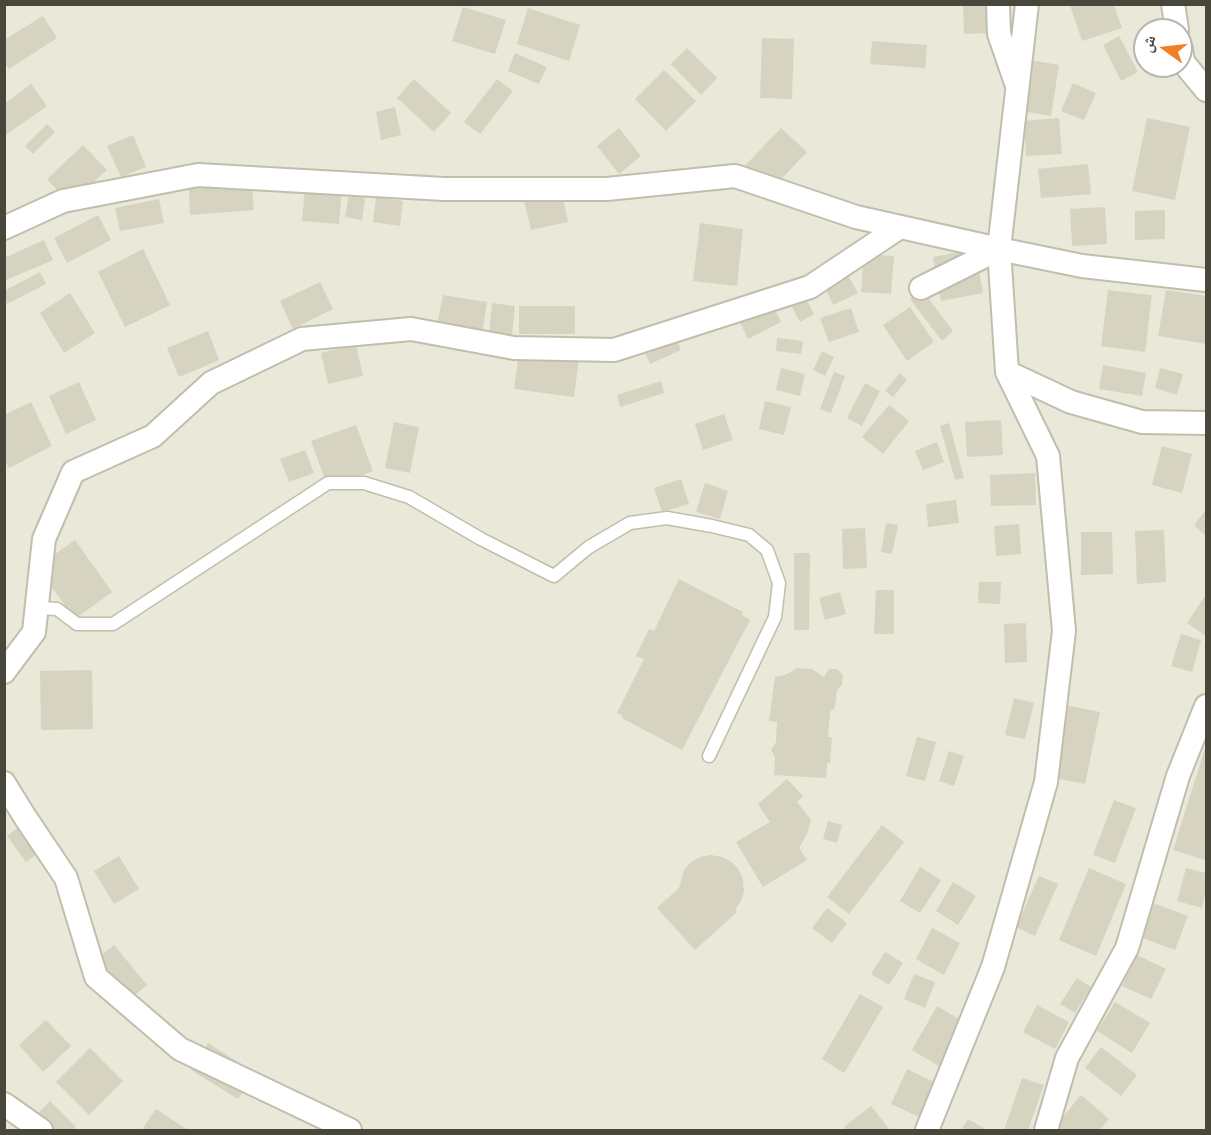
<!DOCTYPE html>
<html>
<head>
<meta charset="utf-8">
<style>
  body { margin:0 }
  #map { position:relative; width:1211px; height:1135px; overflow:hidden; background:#f5f5eb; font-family:"PT Sans Narrow","Noto Naskh Arabic",sans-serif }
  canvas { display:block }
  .frame { position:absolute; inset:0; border:6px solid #494739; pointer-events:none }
  .north { position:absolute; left:1133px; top:18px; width:60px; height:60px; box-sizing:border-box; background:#fff; border:2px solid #b6b5b0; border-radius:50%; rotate:285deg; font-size:16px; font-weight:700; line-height:24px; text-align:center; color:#494739 }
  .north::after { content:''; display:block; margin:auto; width:21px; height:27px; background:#f27f25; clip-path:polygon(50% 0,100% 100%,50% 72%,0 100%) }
</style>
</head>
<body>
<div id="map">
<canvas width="1211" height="1135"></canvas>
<div class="frame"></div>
<div class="north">ش</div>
</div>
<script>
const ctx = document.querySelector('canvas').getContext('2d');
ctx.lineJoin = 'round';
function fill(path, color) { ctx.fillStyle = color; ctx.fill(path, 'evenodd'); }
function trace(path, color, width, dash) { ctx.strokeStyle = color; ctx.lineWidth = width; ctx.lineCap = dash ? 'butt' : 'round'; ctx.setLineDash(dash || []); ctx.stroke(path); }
fill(new Path2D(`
  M 5,5 L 1206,5 L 1206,1130 L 5,1130 ZM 1145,30 L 1181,30 L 1181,66 L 1145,66 Z`), '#e9e8d9');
fill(new Path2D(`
  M 963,4 L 990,4 L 991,33 L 964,34 Z
  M 1070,5 L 1114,5 L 1122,28 L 1082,41 Z
  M 463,7 L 506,20 L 495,54 L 452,41 Z
  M 528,8 L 580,25 L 569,61 L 517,44 Z
  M 43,16 L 57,38 L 9,69 L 4,62 L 4,40 Z
  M 1119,36 L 1138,72 L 1121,81 L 1103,45 Z
  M 762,38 L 794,39 L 792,99 L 760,98 Z
  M 872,41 L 927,45 L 925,68 L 870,64 Z
  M 687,48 L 717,78 L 701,95 L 671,64 Z
  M 515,53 L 547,67 L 539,84 L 508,71 Z
  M 1024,59 L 1059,65 L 1051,116 L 1015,110 Z
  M 664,70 L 696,101 L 666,131 L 635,99 Z
  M 414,79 L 451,113 L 434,132 L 397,98 Z
  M 497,79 L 513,91 L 480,134 L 464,122 Z
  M 1073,83 L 1096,93 L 1084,120 L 1061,111 Z
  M 31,84 L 47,106 L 4,136 L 4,104 Z
  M 395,107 L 401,135 L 381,140 L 376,112 Z
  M 1059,118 L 1062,154 L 1026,156 L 1024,121 Z
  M 1147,118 L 1190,127 L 1175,200 L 1132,191 Z
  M 47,124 L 55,132 L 33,154 L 25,146 Z
  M 619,128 L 641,156 L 619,174 L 597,146 Z
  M 781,128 L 807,152 L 764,197 L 738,173 Z
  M 133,135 L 146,167 L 121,177 L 107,146 Z
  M 83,145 L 107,170 L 70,204 L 47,179 Z
  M 1088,164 L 1091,194 L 1041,198 L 1038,169 Z
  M 252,185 L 254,210 L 190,215 L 189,189 Z
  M 305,186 L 342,189 L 339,224 L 302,221 Z
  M 562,193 L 568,222 L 531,230 L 524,201 Z
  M 349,195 L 365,198 L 362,220 L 345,217 Z
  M 376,197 L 403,201 L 400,226 L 373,222 Z
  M 159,199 L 164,223 L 120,231 L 115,208 Z
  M 1105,207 L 1107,244 L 1072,246 L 1070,209 Z
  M 1165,210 L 1165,239 L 1135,240 L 1135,211 Z
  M 98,215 L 111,240 L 67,263 L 54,238 Z
  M 700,223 L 743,229 L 737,286 L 693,281 Z
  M 44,240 L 53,260 L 4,281 L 4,258 Z
  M 143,249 L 170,305 L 125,327 L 98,272 Z
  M 975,249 L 983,293 L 941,301 L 933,257 Z
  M 864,254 L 894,256 L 891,294 L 861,292 Z
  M 40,272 L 46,284 L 7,304 L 4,291 Z
  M 848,275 L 858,293 L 833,305 L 825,288 Z
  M 320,282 L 333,309 L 293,329 L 280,301 Z
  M 922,290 L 953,331 L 942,341 L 910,299 Z
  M 1108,290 L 1152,295 L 1145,352 L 1101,346 Z
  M 1166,290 L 1206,296 L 1206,344 L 1158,336 Z
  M 802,291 L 814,314 L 800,322 L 788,299 Z
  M 70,293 L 95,333 L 64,353 L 40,313 Z
  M 443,295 L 487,302 L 482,333 L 437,325 Z
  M 770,298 L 781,322 L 748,339 L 736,314 Z
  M 492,303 L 515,306 L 512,335 L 489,333 Z
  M 519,306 L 575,306 L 575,334 L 519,334 Z
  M 910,307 L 934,342 L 907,361 L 883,325 Z
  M 851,308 L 859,332 L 829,342 L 820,318 Z
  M 667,319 L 681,350 L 650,364 L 636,333 Z
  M 208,331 L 219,360 L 179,377 L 167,348 Z
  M 777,338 L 803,341 L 801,354 L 776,351 Z
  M 356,345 L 363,376 L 328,384 L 321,353 Z
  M 519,351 L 579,359 L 574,397 L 514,389 Z
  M 822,351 L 834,357 L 825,376 L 813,370 Z
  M 1103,365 L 1146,373 L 1142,396 L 1099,389 Z
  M 781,368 L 805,374 L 800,396 L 776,390 Z
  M 1160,368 L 1183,374 L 1177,395 L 1155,388 Z
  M 834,372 L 845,376 L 831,413 L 820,409 Z
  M 900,373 L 907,380 L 893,397 L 885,391 Z
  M 661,381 L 664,393 L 620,407 L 617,395 Z
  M 79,382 L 96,420 L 66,434 L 49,396 Z
  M 865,383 L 880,391 L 862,426 L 847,418 Z
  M 765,401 L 791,407 L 784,435 L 759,429 Z
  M 31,402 L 52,446 L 9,468 L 4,459 L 4,415 Z
  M 889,405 L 909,421 L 883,454 L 862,437 Z
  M 724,414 L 733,440 L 703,450 L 695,424 Z
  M 1001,420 L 1003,455 L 967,457 L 965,422 Z
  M 394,422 L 419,427 L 410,473 L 385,468 Z
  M 949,423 L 964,478 L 955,480 L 940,426 Z
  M 356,425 L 373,471 L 328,488 L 311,441 Z
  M 937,442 L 944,462 L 923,470 L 915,451 Z
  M 1162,446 L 1192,454 L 1182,493 L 1152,485 Z
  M 305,450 L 314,473 L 289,482 L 280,459 Z
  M 1035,473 L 1036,505 L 991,506 L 990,475 Z
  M 681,479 L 689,504 L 662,512 L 654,488 Z
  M 705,483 L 728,491 L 720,519 L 696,512 Z
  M 956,500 L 959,523 L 928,527 L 926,504 Z
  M 1206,510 L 1206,536 L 1194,525 Z
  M 886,523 L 898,525 L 892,554 L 881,552 Z
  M 1019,524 L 1021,554 L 996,556 L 994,526 Z
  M 865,528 L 867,568 L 843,569 L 842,529 Z
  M 1164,530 L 1166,582 L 1137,584 L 1135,531 Z
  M 1081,532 L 1112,532 L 1113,574 L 1081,575 Z
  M 75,540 L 112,592 L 75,619 L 37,567 Z
  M 794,553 L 810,553 L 809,630 L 794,630 Z
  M 679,579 L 743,612 L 742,615 L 750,620 L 682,750 L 622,718 L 623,716 L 617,713 L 644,659 L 636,656 L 649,629 L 654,631 Z
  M 979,582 L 1001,582 L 1000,604 L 978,603 Z
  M 876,590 L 894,590 L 894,634 L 874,634 Z
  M 840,592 L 846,614 L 825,620 L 819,598 Z
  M 1205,596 L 1206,597 L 1206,636 L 1187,623 Z
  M 1026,623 L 1027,662 L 1005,663 L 1004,624 Z
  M 1181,634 L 1201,640 L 1192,672 L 1171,666 Z
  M 797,668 L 812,669 L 824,677 L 829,669 L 837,669 L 843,675 L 842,685 L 837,690 L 835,707 L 830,712 L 828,737 L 832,737 L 830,763 L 827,763 L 826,778 L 774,775 L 775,757 L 771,750 L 776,742 L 777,722 L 769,721 L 775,677 L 785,675 Z
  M 92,670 L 93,729 L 41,730 L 40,671 Z
  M 1014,698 L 1034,703 L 1025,739 L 1005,735 Z
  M 1065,705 L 1100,712 L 1085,784 L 1049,777 Z
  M 917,737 L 936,742 L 925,781 L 906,776 Z
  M 1206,745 L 1206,854 L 1205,860 L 1173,850 Z
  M 949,751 L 964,756 L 954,786 L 939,781 Z
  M 787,779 L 803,796 L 797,802 L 811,820 L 807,834 L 799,848 L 807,860 L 763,887 L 736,842 L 770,822 L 758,804 Z
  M 1114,800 L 1136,808 L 1115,863 L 1093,855 Z
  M 33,816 L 52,842 L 26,862 L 7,836 Z
  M 828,821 L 842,825 L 837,843 L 823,839 Z
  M 882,825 L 904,842 L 849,914 L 827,897 Z
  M 711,855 L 722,857 L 732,862 L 739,870 L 743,880 L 744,891 L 741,901 L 735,910 L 737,912 L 695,950 L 657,908 L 679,888 L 684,870 L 691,862 L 700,857 Z
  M 119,856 L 139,889 L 114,904 L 94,871 Z
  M 920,867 L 941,880 L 920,913 L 900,901 Z
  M 1089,868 L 1126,884 L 1096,956 L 1059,940 Z
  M 1186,868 L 1206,873 L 1206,890 L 1202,908 L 1177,901 Z
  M 1039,876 L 1058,884 L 1035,936 L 1016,927 Z
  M 953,882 L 976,896 L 958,925 L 936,911 Z
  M 1153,903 L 1188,916 L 1175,950 L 1140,937 Z
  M 827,908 L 847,923 L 832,943 L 812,928 Z
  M 932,928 L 960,943 L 944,975 L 916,959 Z
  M 114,945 L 147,985 L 130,999 L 97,959 Z
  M 885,952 L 903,963 L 889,985 L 871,974 Z
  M 1137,955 L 1166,969 L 1151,999 L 1122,986 Z
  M 914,974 L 935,982 L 925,1008 L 904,999 Z
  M 1077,978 L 1091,987 L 1075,1013 L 1060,1004 Z
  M 860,994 L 883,1007 L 844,1073 L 822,1059 Z
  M 1115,1002 L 1150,1023 L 1132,1053 L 1097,1031 Z
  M 1037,1005 L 1069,1022 L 1055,1049 L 1023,1032 Z
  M 937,1006 L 967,1024 L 942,1068 L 912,1050 Z
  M 46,1020 L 71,1046 L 43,1072 L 19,1045 Z
  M 208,1043 L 255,1073 L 238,1099 L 191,1070 Z
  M 1101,1047 L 1137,1075 L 1121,1096 L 1085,1068 Z
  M 90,1048 L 123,1081 L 89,1115 L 56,1082 Z
  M 907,1069 L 944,1087 L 928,1121 L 891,1104 Z
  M 1022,1078 L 1044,1085 L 1028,1130 L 1004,1130 Z
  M 1081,1095 L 1109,1119 L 1100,1130 L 1052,1130 Z
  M 50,1101 L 76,1127 L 72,1130 L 33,1130 L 27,1125 Z
  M 871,1106 L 890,1130 L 847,1130 L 844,1127 Z
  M 156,1109 L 188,1130 L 146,1130 L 143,1128 Z
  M 968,1119 L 984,1128 L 982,1130 L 961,1130 Z`), '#d6d4c1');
const lane = new Path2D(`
  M 37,608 L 57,609 L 77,624 L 113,624 L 328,483 L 364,483 L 409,497 L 481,539 L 554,576 L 589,547 L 630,523 L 667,518 L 712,526 L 749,535 L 767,550 L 779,583 L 775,617 L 709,756`);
const street = new Path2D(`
  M 998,4 L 999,34 L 1016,83
  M 1173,4 L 1177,30
  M 1181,49 L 1183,62 L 1206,90
  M 4,228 L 63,201 L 198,175 L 444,189 L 607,189 L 735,176 L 856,217 L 999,249 L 1082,266 L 1206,280
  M 999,249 L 1027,4
  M 921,288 L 999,249 L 1007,372 L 1048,456 L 1064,631 L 1046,782 L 993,967 L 927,1130
  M 1007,372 L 1071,402 L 1142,422 L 1206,423
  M 4,672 L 34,632 L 44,539 L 73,472 L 153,436 L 211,383 L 302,339 L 411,329 L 514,348 L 614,350 L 810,287 L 900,227
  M 4,783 L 25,817 L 66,878 L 96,977 L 180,1049 L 350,1130
  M 4,1104 L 41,1130
  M 1046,1130 L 1067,1058 L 1127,948 L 1178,776 L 1206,706`);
trace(lane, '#c0bfae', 15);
trace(street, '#c0bfae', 26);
trace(lane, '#fff', 12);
trace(street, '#fff', 22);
</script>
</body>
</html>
